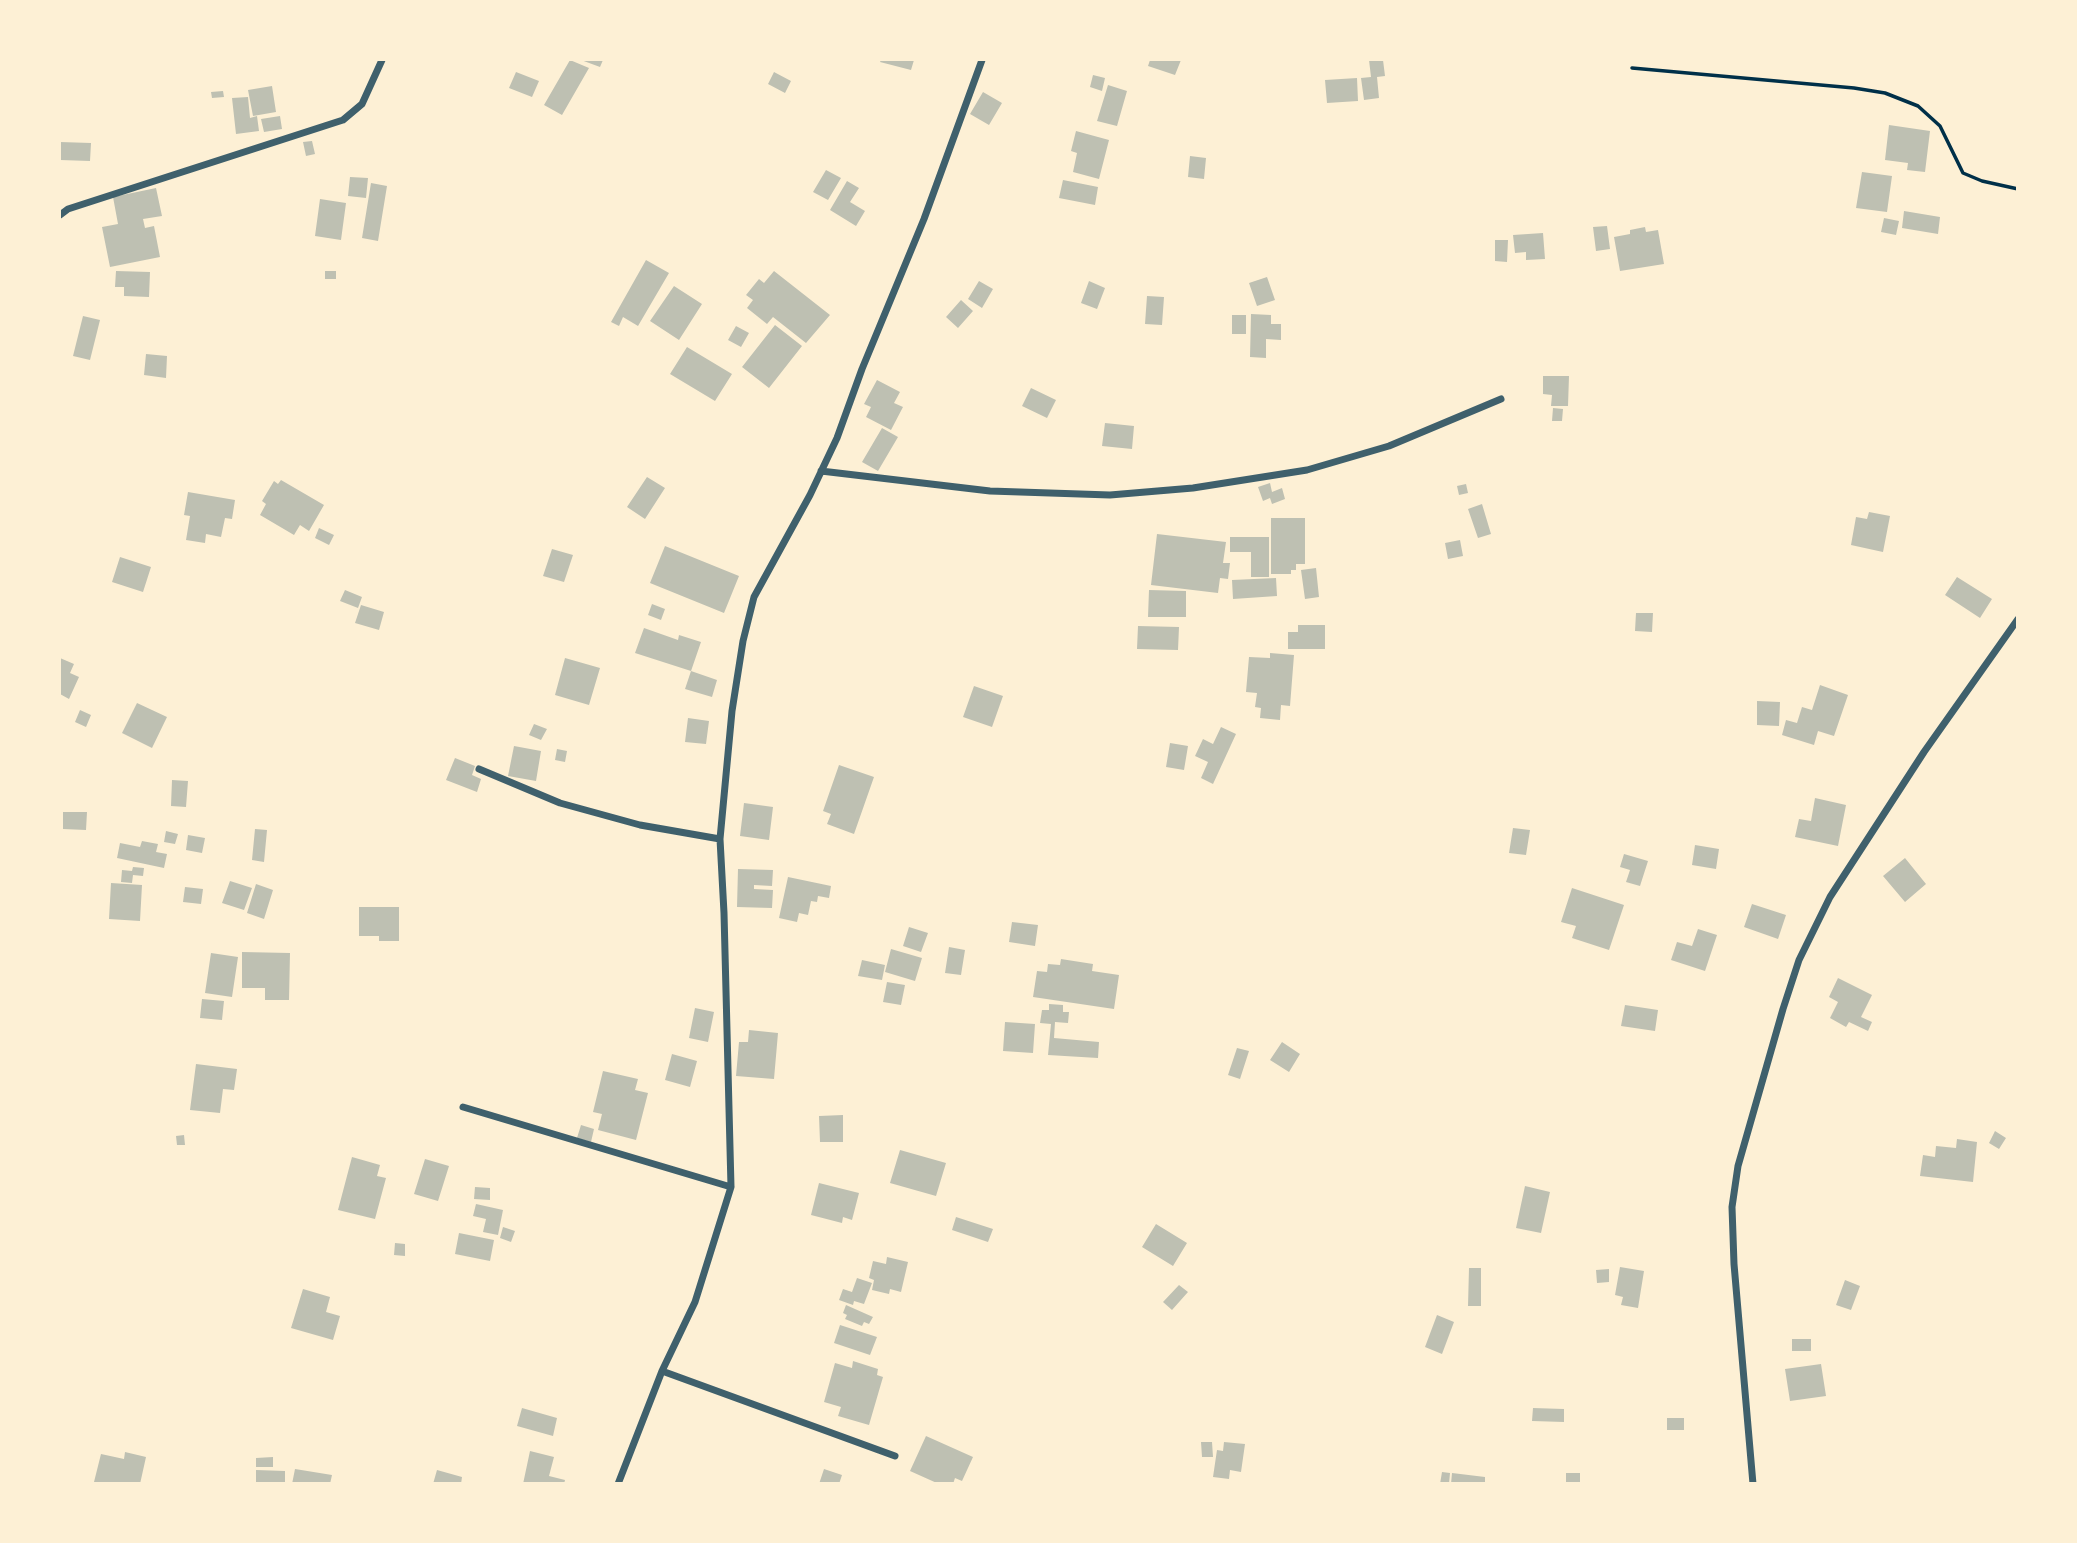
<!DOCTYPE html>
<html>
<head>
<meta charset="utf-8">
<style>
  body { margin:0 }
  #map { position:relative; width:2077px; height:1543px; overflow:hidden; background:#fdf0d5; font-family:Rubik,sans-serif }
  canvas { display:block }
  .frame { position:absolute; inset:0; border:61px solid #fdf0d5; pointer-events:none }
</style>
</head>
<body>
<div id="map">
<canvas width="2077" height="1543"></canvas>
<div class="frame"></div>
</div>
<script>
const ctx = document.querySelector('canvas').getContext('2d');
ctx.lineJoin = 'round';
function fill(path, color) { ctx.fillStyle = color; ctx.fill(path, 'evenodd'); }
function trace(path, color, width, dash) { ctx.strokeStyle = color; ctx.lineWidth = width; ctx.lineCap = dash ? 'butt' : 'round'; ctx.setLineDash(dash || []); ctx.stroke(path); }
fill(new Path2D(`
  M 570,60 L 589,68 L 562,115 L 544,105 Z
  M 581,60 L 603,60 L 600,67 Z
  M 881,60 L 914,60 L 911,70 L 880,62 Z
  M 1150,60 L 1181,60 L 1175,75 L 1148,66 Z
  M 1369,60 L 1383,60 L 1385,76 L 1377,77 L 1379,98 L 1364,100 L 1361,78 L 1371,77 Z
  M 516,72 L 539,81 L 532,97 L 509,88 Z
  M 774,72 L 791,81 L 785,93 L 768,84 Z
  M 1093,75 L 1105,78 L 1102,91 L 1090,87 Z
  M 1357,78 L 1358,101 L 1327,103 L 1325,80 Z
  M 1108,85 L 1127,91 L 1117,126 L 1097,121 Z
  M 272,86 L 276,112 L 253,116 L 248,90 Z
  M 223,91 L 224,97 L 212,98 L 211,92 Z
  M 983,92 L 1002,103 L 989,125 L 970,114 Z
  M 248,97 L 250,118 L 257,116 L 259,131 L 236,134 L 232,98 Z
  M 280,116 L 282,129 L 264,132 L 261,119 Z
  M 1889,125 L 1930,131 L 1925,172 L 1907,170 L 1908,163 L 1885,160 Z
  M 1076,131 L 1109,140 L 1099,179 L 1073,172 L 1077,153 L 1071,151 Z
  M 312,141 L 315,154 L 306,156 L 303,142 Z
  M 60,142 L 91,143 L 90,161 L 60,160 Z
  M 1190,156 L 1206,158 L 1204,179 L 1188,177 Z
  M 826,170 L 841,178 L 828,200 L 813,192 Z
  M 1862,172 L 1892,176 L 1887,212 L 1856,208 Z
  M 350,177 L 368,178 L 366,198 L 348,196 Z
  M 1063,180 L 1098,187 L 1095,205 L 1059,198 Z
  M 847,181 L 859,188 L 850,202 L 865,211 L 856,226 L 830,210 Z
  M 371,183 L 387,186 L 378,241 L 362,238 Z
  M 156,188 L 162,216 L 143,219 L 145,228 L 154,226 L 160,257 L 110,267 L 102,227 L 118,224 L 113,197 Z
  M 320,199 L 346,203 L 341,240 L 315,236 Z
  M 1904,211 L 1940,217 L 1938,234 L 1902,228 Z
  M 1884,218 L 1899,221 L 1896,235 L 1881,232 Z
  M 1607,226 L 1610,249 L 1596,251 L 1593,227 Z
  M 1645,227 L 1646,232 L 1658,230 L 1664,264 L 1620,271 L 1614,237 L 1630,234 L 1630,230 Z
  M 1543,233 L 1545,259 L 1526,260 L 1526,252 L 1515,253 L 1513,235 Z
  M 1495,240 L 1508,240 L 1507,262 L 1495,261 Z
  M 646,260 L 669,273 L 638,326 L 623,317 L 619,326 L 611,322 Z
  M 116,271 L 150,272 L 149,297 L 124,296 L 124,287 L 115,287 Z
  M 325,271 L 336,271 L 336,279 L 325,279 Z
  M 774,271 L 830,315 L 806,343 L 773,317 L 767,324 L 747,308 L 753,300 L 746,295 L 759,279 L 764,283 Z
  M 1267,277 L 1275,300 L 1257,306 L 1249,283 Z
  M 979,281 L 993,289 L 982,308 L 968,299 Z
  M 1089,281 L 1105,288 L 1097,309 L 1081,303 Z
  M 674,286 L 702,304 L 679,340 L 650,321 Z
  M 1147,296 L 1164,297 L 1162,325 L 1145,324 Z
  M 961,300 L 973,311 L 958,328 L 946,317 Z
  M 1251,314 L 1271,315 L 1271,324 L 1281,324 L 1281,340 L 1266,339 L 1266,358 L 1250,357 Z
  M 1232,315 L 1246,315 L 1246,334 L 1232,334 Z
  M 83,316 L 100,320 L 90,360 L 73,356 Z
  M 775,325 L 802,346 L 769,388 L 742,367 Z
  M 736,326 L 749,333 L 741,347 L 728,340 Z
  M 687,347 L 732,374 L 715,401 L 670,374 Z
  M 146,354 L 167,356 L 166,378 L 144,375 Z
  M 1543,376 L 1569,376 L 1568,406 L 1551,406 L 1552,395 L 1543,394 Z
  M 877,380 L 900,392 L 894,403 L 903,407 L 891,430 L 866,417 L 871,407 L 864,404 Z
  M 1031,388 L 1056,400 L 1047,418 L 1022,406 Z
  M 1553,408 L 1563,409 L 1562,421 L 1552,421 Z
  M 1105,423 L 1134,426 L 1132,449 L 1102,446 Z
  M 882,428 L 898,437 L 878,471 L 862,462 Z
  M 647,477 L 665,488 L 645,519 L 627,507 Z
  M 281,480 L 324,505 L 309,531 L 300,525 L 294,535 L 260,515 L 266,504 L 262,501 L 274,481 L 278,484 Z
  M 1270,483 L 1272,492 L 1282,488 L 1285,499 L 1272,504 L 1270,498 L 1263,501 L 1258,487 Z
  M 1466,484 L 1468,493 L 1459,495 L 1457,486 Z
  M 188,492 L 235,500 L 232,519 L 225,518 L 221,537 L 206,534 L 205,543 L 186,540 L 190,516 L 184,515 Z
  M 1482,504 L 1491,534 L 1478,538 L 1468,509 Z
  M 1869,512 L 1890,516 L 1883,552 L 1851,545 L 1856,517 L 1867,519 Z
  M 1271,518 L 1305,518 L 1305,564 L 1296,564 L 1296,570 L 1291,570 L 1291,574 L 1271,574 Z
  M 319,528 L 334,535 L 329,545 L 315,538 Z
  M 1157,534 L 1226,542 L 1223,563 L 1230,563 L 1228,579 L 1220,578 L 1218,593 L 1151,585 Z
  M 1230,537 L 1269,537 L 1269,577 L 1251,577 L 1251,552 L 1230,552 Z
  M 1460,540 L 1463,556 L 1448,559 L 1445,543 Z
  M 665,546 L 739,576 L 724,613 L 650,583 Z
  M 552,549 L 573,555 L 564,582 L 543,576 Z
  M 120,557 L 151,567 L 143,592 L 112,582 Z
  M 1316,568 L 1319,597 L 1305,599 L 1301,570 Z
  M 1957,577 L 1992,599 L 1980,618 L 1945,595 Z
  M 1276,578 L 1277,596 L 1233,599 L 1232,580 Z
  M 345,590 L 362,597 L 358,608 L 340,601 Z
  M 1149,590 L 1186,591 L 1186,617 L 1148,617 Z
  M 652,604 L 665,609 L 661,620 L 648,615 Z
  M 361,605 L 384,612 L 379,630 L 355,623 Z
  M 1636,613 L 1653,613 L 1652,632 L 1635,631 Z
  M 1298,625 L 1325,625 L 1325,649 L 1288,649 L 1288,632 L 1298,632 Z
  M 1138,626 L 1179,627 L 1178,650 L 1137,649 Z
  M 644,628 L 678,640 L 679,635 L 701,642 L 691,671 L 717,680 L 712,697 L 685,689 L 691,671 L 635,653 Z
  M 1270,653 L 1294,655 L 1290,706 L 1281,705 L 1280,720 L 1260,718 L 1261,708 L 1255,707 L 1257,693 L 1246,692 L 1249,657 L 1270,658 Z
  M 60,658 L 74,664 L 70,673 L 79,677 L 69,699 L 60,694 Z
  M 565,658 L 600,668 L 589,705 L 555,695 Z
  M 1820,685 L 1848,695 L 1834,736 L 1818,731 L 1814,745 L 1782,735 L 1786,720 L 1797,723 L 1802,707 L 1812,710 Z
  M 974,686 L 1003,696 L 992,727 L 963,717 Z
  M 1757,701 L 1780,702 L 1779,726 L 1757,725 Z
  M 137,703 L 167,717 L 152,748 L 122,733 Z
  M 80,710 L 91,715 L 86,727 L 75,722 Z
  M 688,718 L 709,721 L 706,744 L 685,742 Z
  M 534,724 L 547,729 L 541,740 L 529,735 Z
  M 1221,727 L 1236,734 L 1213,784 L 1201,778 L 1208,762 L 1195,756 L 1203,739 L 1213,744 Z
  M 1170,743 L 1188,746 L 1184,770 L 1166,767 Z
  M 514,746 L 541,751 L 536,781 L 508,776 Z
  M 557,749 L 567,751 L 565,762 L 555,760 Z
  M 455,758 L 475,766 L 472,775 L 481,779 L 477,792 L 446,780 Z
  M 839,765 L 874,777 L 854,834 L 827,824 L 831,814 L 823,811 Z
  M 172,780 L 188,781 L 186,807 L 171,806 Z
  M 1815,798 L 1846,805 L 1838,846 L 1795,837 L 1799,819 L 1811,821 Z
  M 744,803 L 773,807 L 769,840 L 740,836 Z
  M 63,812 L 87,812 L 86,830 L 63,829 Z
  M 1513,828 L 1530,830 L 1526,855 L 1509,853 Z
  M 255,829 L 267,830 L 264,862 L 252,860 Z
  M 166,831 L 178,834 L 175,844 L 164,842 Z
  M 188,835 L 205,838 L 202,853 L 186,850 Z
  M 142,841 L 158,844 L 156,852 L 167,854 L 164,868 L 117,858 L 120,843 L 140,847 Z
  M 1695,845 L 1719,849 L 1716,869 L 1692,865 Z
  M 1624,854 L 1648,861 L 1640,886 L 1626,882 L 1630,870 L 1620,867 Z
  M 1905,858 L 1926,884 L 1905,902 L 1883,876 Z
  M 133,867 L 144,868 L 143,876 L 133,875 L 132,883 L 121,882 L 122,870 L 132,871 Z
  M 738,869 L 773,870 L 772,886 L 754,885 L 754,889 L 773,890 L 772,908 L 737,907 Z
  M 788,877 L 831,886 L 829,898 L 818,896 L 817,902 L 811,901 L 808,915 L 799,913 L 797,922 L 779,918 Z
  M 230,881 L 252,888 L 244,910 L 222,903 Z
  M 111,883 L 142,885 L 140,921 L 109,919 Z
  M 256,884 L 273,890 L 264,919 L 247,913 Z
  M 185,887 L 203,889 L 201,904 L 183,902 Z
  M 1572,888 L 1624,905 L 1609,950 L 1572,938 L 1576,926 L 1561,922 Z
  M 1752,904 L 1786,915 L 1778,939 L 1744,927 Z
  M 359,907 L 399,907 L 399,941 L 379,941 L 379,936 L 359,936 Z
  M 1012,922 L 1038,925 L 1035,946 L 1009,942 Z
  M 909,927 L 928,933 L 921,952 L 903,946 Z
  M 1698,929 L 1717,935 L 1705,971 L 1671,960 L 1677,942 L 1692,946 Z
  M 949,947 L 965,950 L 961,975 L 945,973 Z
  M 891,949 L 922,958 L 915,981 L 885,972 Z
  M 242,952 L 290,953 L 289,1000 L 265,1000 L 265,988 L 242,988 Z
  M 211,953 L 238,957 L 232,997 L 205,993 Z
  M 1061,959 L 1093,964 L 1092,971 L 1119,975 L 1114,1009 L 1033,997 L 1037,971 L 1047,972 L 1048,964 L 1060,965 Z
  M 862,960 L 885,965 L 882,980 L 858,976 Z
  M 1838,978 L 1872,995 L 1861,1017 L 1872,1022 L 1868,1031 L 1849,1022 L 1846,1027 L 1830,1018 L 1838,1002 L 1829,997 Z
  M 887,982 L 905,985 L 901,1005 L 883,1002 Z
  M 202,999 L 224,1001 L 222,1020 L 200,1018 Z
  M 1049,1004 L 1063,1005 L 1063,1012 L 1069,1012 L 1068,1023 L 1055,1022 L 1054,1038 L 1099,1042 L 1098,1058 L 1048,1055 L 1051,1024 L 1040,1023 L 1042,1010 L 1049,1010 Z
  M 1625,1005 L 1658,1010 L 1655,1031 L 1621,1026 Z
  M 695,1008 L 714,1012 L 708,1042 L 689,1038 Z
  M 1005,1022 L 1035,1024 L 1033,1053 L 1003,1051 Z
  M 749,1030 L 778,1033 L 774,1079 L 736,1076 L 739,1042 L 748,1042 Z
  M 1282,1042 L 1300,1054 L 1289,1072 L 1270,1060 Z
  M 1237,1048 L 1249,1051 L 1240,1079 L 1228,1075 Z
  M 672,1054 L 697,1061 L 690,1087 L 665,1080 Z
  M 196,1064 L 237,1069 L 234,1090 L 223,1089 L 220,1113 L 190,1110 Z
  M 603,1071 L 638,1079 L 635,1090 L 648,1093 L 636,1140 L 598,1130 L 602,1114 L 593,1112 Z
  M 843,1115 L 843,1142 L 820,1142 L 819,1116 Z
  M 581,1125 L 594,1129 L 591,1142 L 577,1138 Z
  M 1995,1131 L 2006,1138 L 1999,1149 L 1989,1143 Z
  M 184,1135 L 185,1145 L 177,1145 L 176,1136 Z
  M 1957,1139 L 1977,1142 L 1973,1182 L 1920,1176 L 1923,1155 L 1935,1157 L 1936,1146 L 1956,1148 Z
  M 900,1150 L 946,1163 L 936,1196 L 890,1183 Z
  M 352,1157 L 380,1165 L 377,1176 L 386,1178 L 375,1219 L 338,1210 Z
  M 425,1159 L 449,1166 L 438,1201 L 414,1194 Z
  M 819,1183 L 859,1193 L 852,1220 L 843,1217 L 842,1223 L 811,1215 Z
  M 1525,1186 L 1550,1192 L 1541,1233 L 1516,1228 Z
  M 475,1187 L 490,1188 L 490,1200 L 474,1199 Z
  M 476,1204 L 503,1210 L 498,1235 L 483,1232 L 486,1219 L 473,1216 Z
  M 956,1217 L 993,1229 L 988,1242 L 952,1230 Z
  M 1156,1224 L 1187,1243 L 1173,1266 L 1142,1247 Z
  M 503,1227 L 515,1231 L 511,1242 L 500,1238 Z
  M 459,1233 L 494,1240 L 490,1261 L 455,1254 Z
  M 395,1243 L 405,1244 L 405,1256 L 394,1255 Z
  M 887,1257 L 908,1262 L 901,1292 L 890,1289 L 889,1294 L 872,1290 L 874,1280 L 869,1278 L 873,1261 L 886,1264 Z
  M 1620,1267 L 1644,1271 L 1638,1308 L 1621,1305 L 1623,1297 L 1615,1295 Z
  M 1469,1268 L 1481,1268 L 1481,1306 L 1468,1306 Z
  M 1609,1269 L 1609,1282 L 1597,1283 L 1596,1270 Z
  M 857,1278 L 872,1283 L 864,1304 L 854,1301 L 853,1305 L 839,1300 L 843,1289 L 852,1292 Z
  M 1845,1280 L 1860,1286 L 1851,1310 L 1836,1305 Z
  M 1179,1285 L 1188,1292 L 1172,1310 L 1163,1302 Z
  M 303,1289 L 330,1297 L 326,1312 L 340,1316 L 333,1340 L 291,1328 Z
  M 846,1305 L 873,1317 L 869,1324 L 864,1322 L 862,1326 L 845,1319 L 847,1315 L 843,1313 Z
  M 1437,1315 L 1454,1322 L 1442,1354 L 1425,1347 Z
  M 840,1325 L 877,1337 L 870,1355 L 834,1343 Z
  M 1792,1339 L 1811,1339 L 1811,1351 L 1792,1351 Z
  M 853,1361 L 878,1369 L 877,1375 L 883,1377 L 869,1425 L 838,1416 L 841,1407 L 824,1402 L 835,1363 L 852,1368 Z
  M 1821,1364 L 1826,1396 L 1790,1401 L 1785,1369 Z
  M 522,1408 L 557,1418 L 553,1436 L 517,1426 Z
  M 1533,1408 L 1564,1409 L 1564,1422 L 1532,1421 Z
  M 1667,1418 L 1684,1418 L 1684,1430 L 1667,1430 Z
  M 926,1436 L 973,1457 L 962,1481 L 955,1478 L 953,1484 L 939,1484 L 910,1471 Z
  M 1201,1442 L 1212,1442 L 1213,1457 L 1202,1457 Z
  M 1224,1442 L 1245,1444 L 1241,1472 L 1230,1470 L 1229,1479 L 1213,1477 L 1217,1450 L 1223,1451 Z
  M 530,1451 L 554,1457 L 549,1476 L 565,1480 L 564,1484 L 523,1484 Z
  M 125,1452 L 146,1457 L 140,1484 L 94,1482 L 101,1454 L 124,1459 Z
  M 273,1457 L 273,1467 L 256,1467 L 256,1458 Z
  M 295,1469 L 332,1475 L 330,1484 L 292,1484 Z
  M 824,1469 L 842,1475 L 839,1484 L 819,1484 Z
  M 256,1470 L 285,1471 L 285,1484 L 256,1484 Z
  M 437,1470 L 462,1477 L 461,1484 L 433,1484 Z
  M 1442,1472 L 1450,1473 L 1449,1484 L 1440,1484 Z
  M 1452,1473 L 1485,1477 L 1485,1484 L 1451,1484 Z
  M 1566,1473 L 1580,1473 L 1580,1484 L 1566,1484 Z`), '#bec0b2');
trace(new Path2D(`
  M 1632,68 L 1854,88 L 1885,93 L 1918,106 L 1940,126 L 1963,173 L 1982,181 L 2018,189`), '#003049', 3.5);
trace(new Path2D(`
  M 60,215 L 68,209 L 343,120 L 362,104 L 382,60
  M 821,471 L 990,491 L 1110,495 L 1193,488 L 1307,470 L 1389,446 L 1501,399
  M 479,769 L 560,803 L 640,825 L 720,839
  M 463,1107 L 731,1187
  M 662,1371 L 895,1456
  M 618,1484 L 662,1371 L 695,1302 L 731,1187 L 724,913 L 720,839 L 732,711 L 743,641 L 754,597 L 810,495 L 837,438 L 862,369 L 924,219 L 982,60
  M 1753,1484 L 1734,1264 L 1732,1207 L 1738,1166 L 1783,1009 L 1799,960 L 1830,897 L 1924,752 L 2018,619`), '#3f606c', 7);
</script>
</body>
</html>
